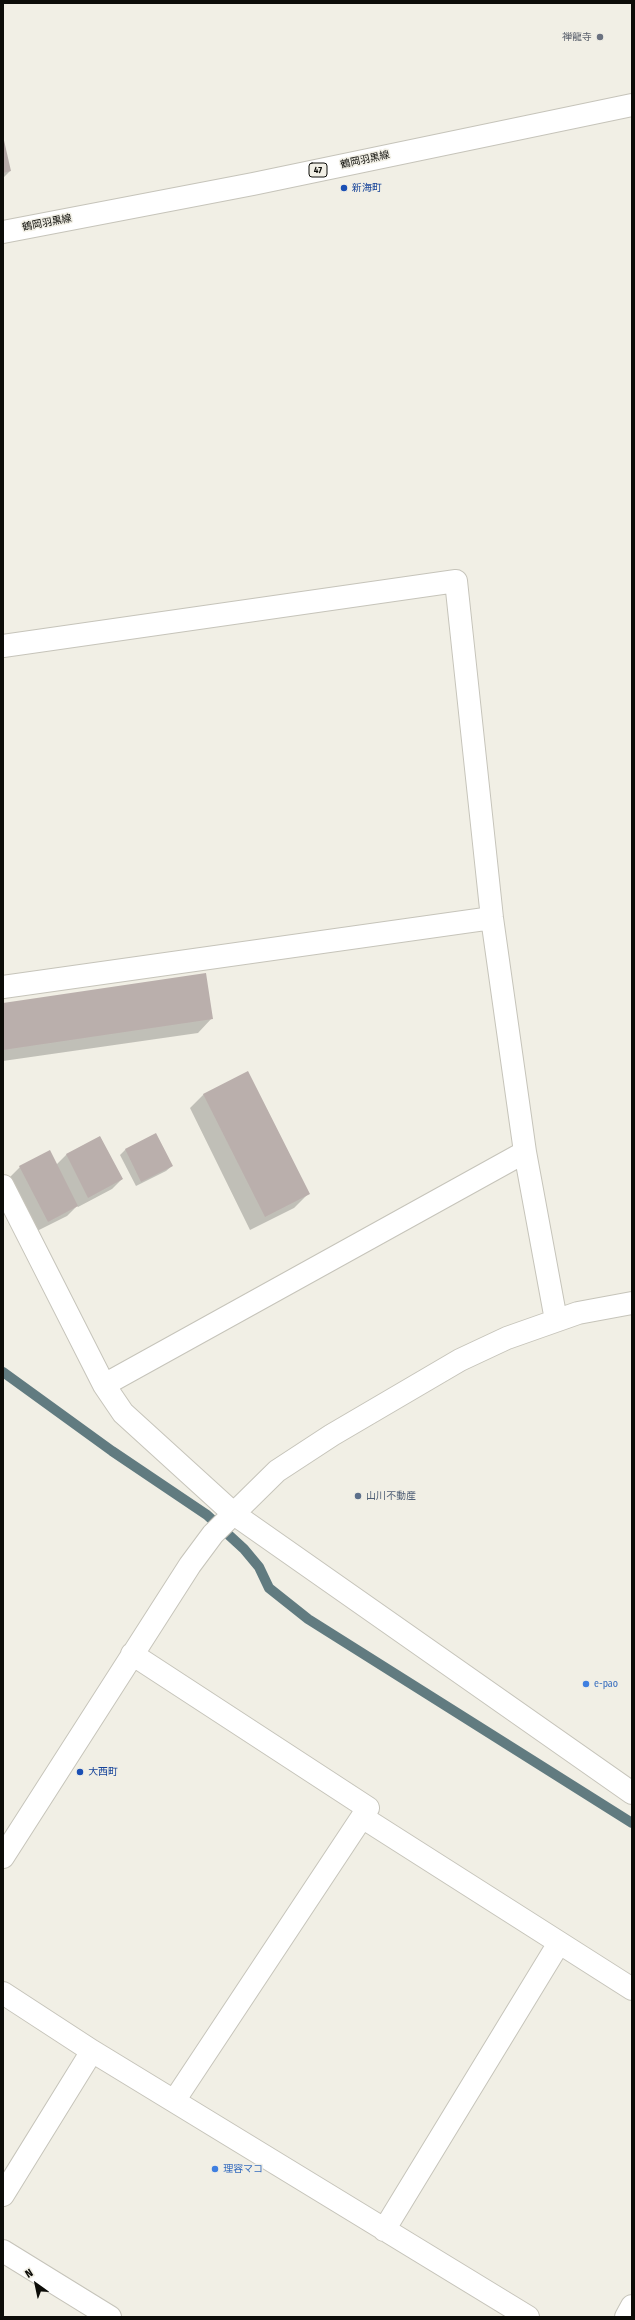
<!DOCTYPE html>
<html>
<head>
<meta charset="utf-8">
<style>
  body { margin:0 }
  #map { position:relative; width:635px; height:2320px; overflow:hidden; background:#f1efe5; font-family:"Fira Sans Condensed",sans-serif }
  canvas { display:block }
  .frame { position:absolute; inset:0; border:4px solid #0c0c08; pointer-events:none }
  .north { position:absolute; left:16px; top:2264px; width:40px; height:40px; -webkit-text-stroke:3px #f1efe5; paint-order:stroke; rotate:327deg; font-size:11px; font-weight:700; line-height:16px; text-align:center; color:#0c0c08 }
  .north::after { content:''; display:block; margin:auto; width:14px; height:18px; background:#0c0c08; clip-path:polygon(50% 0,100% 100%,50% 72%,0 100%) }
</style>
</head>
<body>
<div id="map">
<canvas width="635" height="2320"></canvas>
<div class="frame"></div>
<div class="north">N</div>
</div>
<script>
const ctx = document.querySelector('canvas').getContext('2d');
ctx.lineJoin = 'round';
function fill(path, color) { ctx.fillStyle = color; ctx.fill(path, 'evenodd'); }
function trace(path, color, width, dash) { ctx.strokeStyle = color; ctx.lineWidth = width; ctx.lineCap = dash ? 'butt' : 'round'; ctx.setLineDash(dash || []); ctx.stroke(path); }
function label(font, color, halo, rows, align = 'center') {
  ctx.font = font + ' "Fira Sans Condensed","Noto Sans JP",sans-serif'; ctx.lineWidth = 3; ctx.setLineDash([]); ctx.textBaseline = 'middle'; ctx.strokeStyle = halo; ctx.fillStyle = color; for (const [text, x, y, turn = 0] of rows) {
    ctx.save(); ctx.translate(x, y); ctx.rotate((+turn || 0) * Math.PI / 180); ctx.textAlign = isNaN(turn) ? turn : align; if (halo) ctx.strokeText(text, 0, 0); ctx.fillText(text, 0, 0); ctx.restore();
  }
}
fill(new Path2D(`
  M 3,138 L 10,171 L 3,178 Z
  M 3,1004 L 212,1018 L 198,1033 L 3,1061 Z
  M 204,1094 L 308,1194 L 294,1208 L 250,1230 L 190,1108 Z
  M 155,1134 L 172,1166 L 166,1171 L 136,1186 L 120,1155 L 125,1150 Z
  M 100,1137 L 122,1179 L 112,1189 L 78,1207 L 77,1206 L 67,1216 L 37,1231 L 10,1177 L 20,1167 L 56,1165 L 66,1155 Z`), '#0003');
trace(new Path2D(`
  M 3,1372 L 112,1451 L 207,1515 L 244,1549 L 259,1567 L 269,1588 L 308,1619 L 632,1823`), '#617b80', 10);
fill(new Path2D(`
  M 3,136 L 11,171 L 3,173 Z
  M 206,973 L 213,1019 L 3,1050 L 3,1003 Z
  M 248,1071 L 310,1194 L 265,1217 L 203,1094 Z
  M 156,1133 L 173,1166 L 141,1182 L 125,1149 Z
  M 100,1136 L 123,1179 L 88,1198 L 66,1154 Z
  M 50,1150 L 78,1206 L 48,1222 L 19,1166 Z`), '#baafac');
const minor = new Path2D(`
  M 3,646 L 456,581 L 492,918 L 525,1152 L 556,1320
  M 3,987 L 492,918
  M 3,1186 L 104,1385 L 123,1413 L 234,1514 L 632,1793
  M 104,1385 L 525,1152
  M 132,1654 L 368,1808 L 174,2101
  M 362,1817 L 632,1989
  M 3,1857 L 190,1565 L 213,1534 L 277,1471 L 332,1435 L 460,1360 L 507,1338 L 578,1313 L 632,1303
  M 3,1993 L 92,2051 L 528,2317
  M 3,2195 L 92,2051
  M 384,2230 L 559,1943
  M 3,2251 L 110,2317
  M 626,2317 L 632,2306`);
const major = new Path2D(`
  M 3,232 L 253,184 L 632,105`);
trace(minor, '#c6c4ba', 24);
trace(major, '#c6c4ba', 24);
trace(minor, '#fff', 22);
trace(major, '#fff', 22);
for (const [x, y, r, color] of [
  [600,37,4,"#6b7280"],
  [344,188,4,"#1a4fb4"],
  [358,1496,4,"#5c6f8a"],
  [586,1684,4,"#3f7fe0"],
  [80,1772,4,"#1a4fb4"],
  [215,2169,4,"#3f7fe0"]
]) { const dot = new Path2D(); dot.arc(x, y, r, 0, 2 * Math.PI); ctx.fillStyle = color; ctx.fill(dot); trace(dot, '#f1efe5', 1.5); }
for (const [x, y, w] of [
  [318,170,18]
]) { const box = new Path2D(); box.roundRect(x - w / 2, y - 7, w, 14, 3); ctx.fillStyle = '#f1efe5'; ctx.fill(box); trace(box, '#0c0c08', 1); }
label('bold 9px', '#0c0c08', null, [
  ["47",318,170]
]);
label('10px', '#5b616d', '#f1efe5', [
  ["禅龍寺",592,37]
], 'right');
label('10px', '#0c0c08', '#f1efe5', [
  ["鶴岡羽黒線",365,160,-12],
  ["鶴岡羽黒線",47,223,-11]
]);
label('10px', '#164399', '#f1efe5', [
  ["新海町",352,188],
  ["大西町",88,1772]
], 'left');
label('10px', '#4e5e75', '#f1efe5', [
  ["山川不動産",366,1496]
], 'left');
label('10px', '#366cbe', '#f1efe5', [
  ["e-pao",594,1684],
  ["理容マコ",223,2169]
], 'left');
</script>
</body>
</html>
